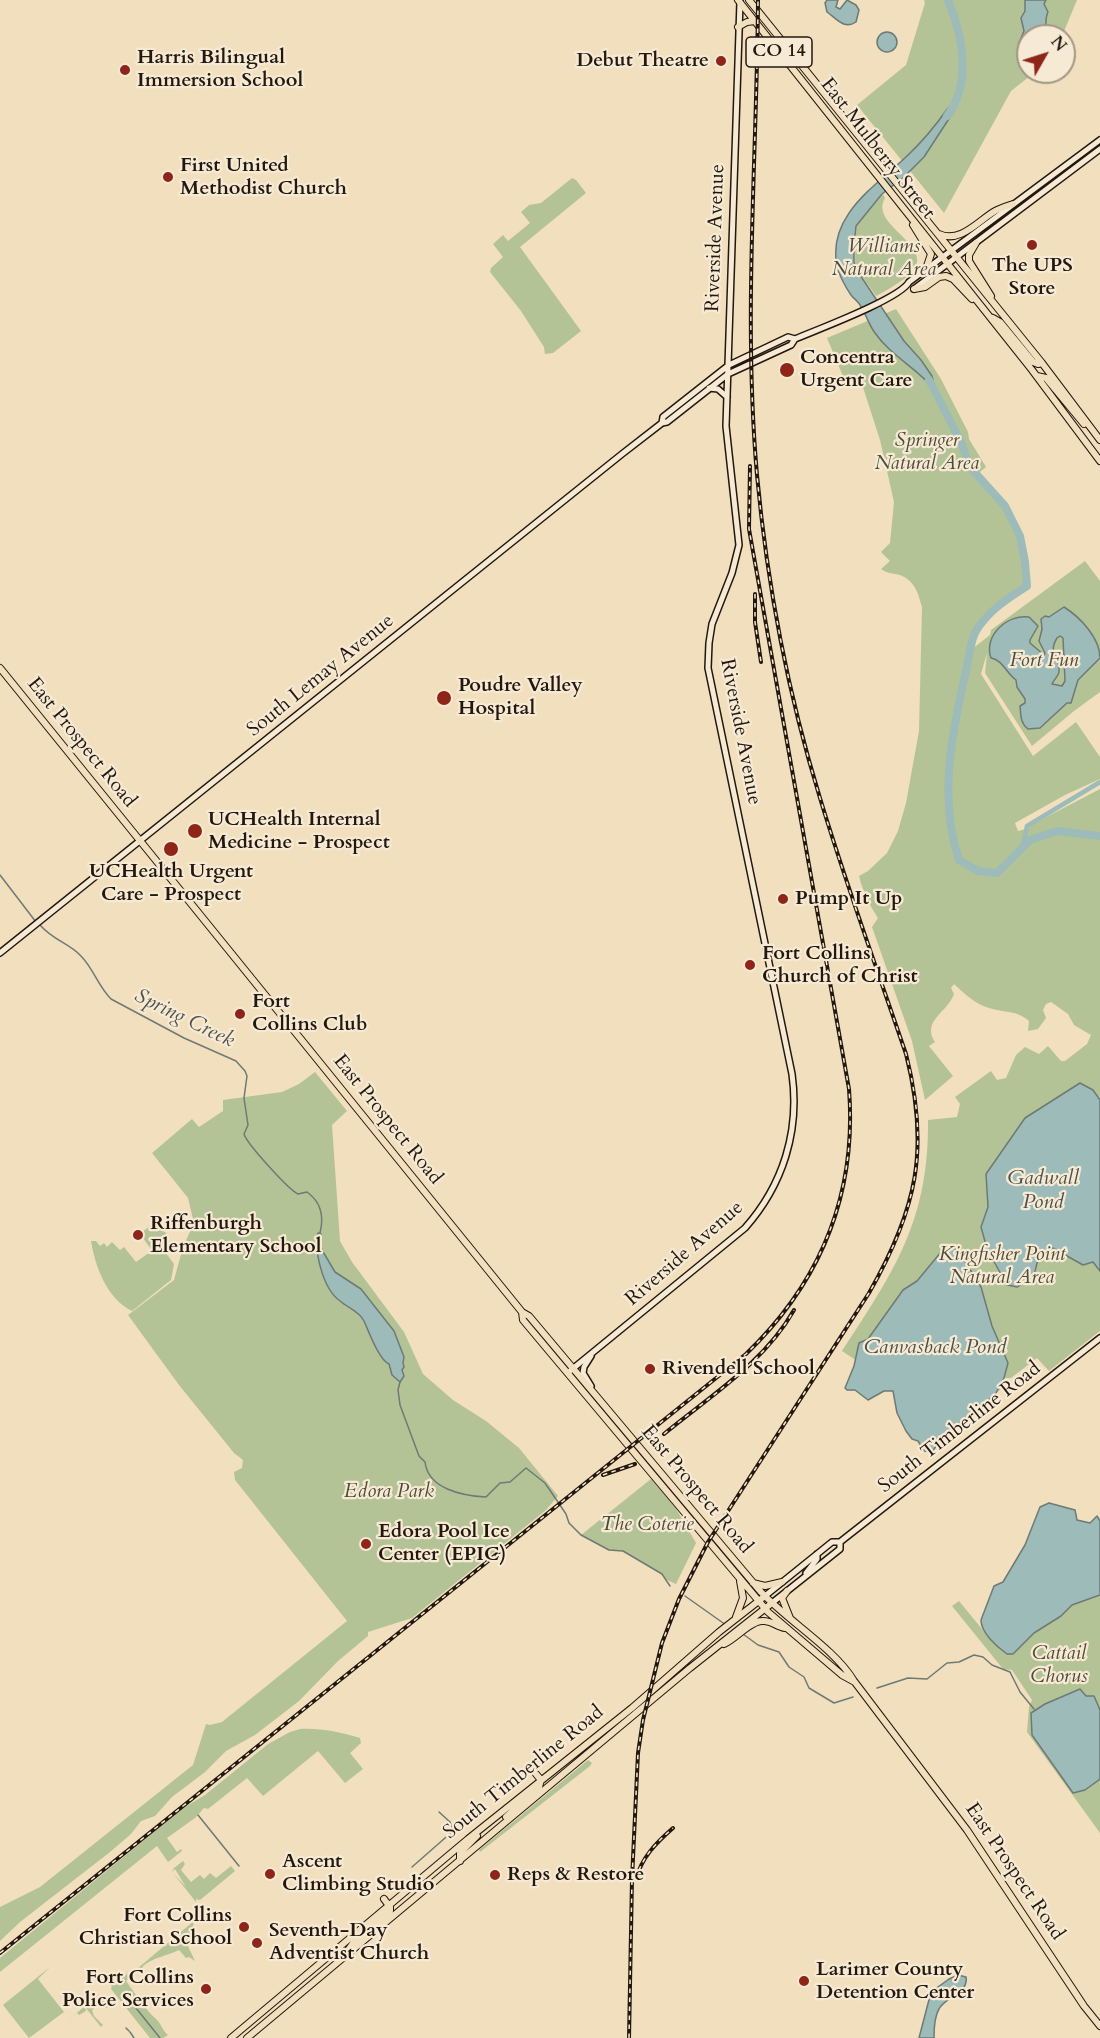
<!DOCTYPE html>
<html>
<head>
<meta charset="utf-8">
<style>
  body { margin:0 }
  #map { position:relative; width:1100px; height:2038px; overflow:hidden; background:#f1dfbe; font-family:Cardo,serif }
  canvas { display:block }
  .north { position:absolute; left:1016px; top:24px; width:60px; height:60px; box-sizing:border-box; background:#f6ead5; border:2px solid #a29685; border-radius:50%; rotate:51deg; font-size:16px; font-weight:700; line-height:24px; text-align:center; color:#24180e }
  .north::after { content:''; display:block; margin:auto; width:21px; height:27px; background:#8f2418; clip-path:polygon(50% 0,100% 100%,50% 72%,0 100%) }
</style>
</head>
<body>
<div id="map">
<canvas width="1100" height="2038"></canvas>
<div class="north">N</div>
</div>
<script>
const ctx = document.querySelector('canvas').getContext('2d');
ctx.lineJoin = 'round';
function fill(path, color) { ctx.fillStyle = color; ctx.fill(path, 'evenodd'); }
function trace(path, color, width, dash) { ctx.strokeStyle = color; ctx.lineWidth = width; ctx.lineCap = dash ? 'butt' : 'round'; ctx.setLineDash(dash || []); ctx.stroke(path); }
function label(font, color, halo, rows, align = 'center') {
  ctx.font = font + ' Cardo,serif'; ctx.lineWidth = 4.5; ctx.setLineDash([]); ctx.textBaseline = 'middle'; ctx.strokeStyle = halo; ctx.fillStyle = color; for (const [text, x, y, turn = 0] of rows) {
    ctx.save(); ctx.translate(x, y); ctx.rotate((+turn || 0) * Math.PI / 180); ctx.textAlign = isNaN(turn) ? turn : align; if (halo) ctx.strokeText(text, 0, 0); ctx.fillText(text, 0, 0); ctx.restore();
  }
}
fill(new Path2D(`
  M 924,0 L 1077,0 L 1062,36 L 1028,36 L 1028,72 L 1035,72 L 1011,91 L 944,213 L 857,105 L 906,65 L 925,3 Z
  M 572,178 L 576,180 L 586,193 L 520,247 L 581,331 L 553,353 L 545,354 L 544,347 L 521,311 L 490,272 L 491,268 L 503,257 L 493,244 L 503,235 L 508,241 L 530,223 L 521,212 L 529,205 L 541,203 Z
  M 883,194 L 885,198 C 867,228 948,248 904,279 C 895,285 886,291 876,296 L 861,275 L 855,262 L 856,226 Z
  M 896,309 L 941,379 L 968,432 L 969,439 L 986,467 L 976,475 C 1012,514 1024,531 1027,586 C 1000,603 979,616 972,649 L 990,635 L 991,630 L 1085,561 L 1100,581 L 1100,692 L 1074,711 L 1032,746 L 985,673 L 987,653 L 981,674 L 1033,756 L 1076,722 L 1100,757 L 1100,779 L 1065,795 L 1015,823 L 1018,831 L 1029,828 L 1031,825 L 1100,789 L 1100,1331 L 1049,1371 L 1037,1358 L 1011,1378 L 1004,1378 L 1003,1382 L 1011,1381 L 932,1444 L 898,1388 L 842,1351 C 895,1270 929,1220 928,1120 L 957,1117 L 960,1104 L 955,1097 L 991,1071 L 997,1080 L 1006,1078 L 1016,1055 L 1025,1047 L 1039,1054 L 1048,1046 L 1061,1061 L 1065,1061 L 1087,1044 L 1091,1035 L 1074,1025 L 1068,1014 L 1051,1002 L 1046,1004 L 1043,1010 L 1046,1018 L 1038,1029 L 1028,1031 L 1029,1021 C 1017,1010 1004,1013 989,1008 C 975,1004 965,994 954,984 L 951,988 L 954,994 C 948,1012 921,1021 935,1042 L 929,1046 L 953,1076 L 925,1100 L 912,1041 L 872,927 L 878,918 C 869,904 863,893 859,876 L 868,871 L 887,853 L 898,831 L 906,803 L 919,731 L 922,607 C 918,593 915,581 900,575 C 892,573 888,574 881,569 L 890,561 L 881,552 L 890,543 L 894,502 L 880,440 L 859,375 L 845,381 L 827,338 Z
  M 315,1072 L 347,1111 L 332,1125 L 340,1241 L 352,1262 L 404,1332 L 423,1374 L 453,1400 L 486,1421 L 519,1448 L 558,1496 L 546,1510 L 412,1618 L 368,1632 L 368,1636 L 338,1661 L 299,1701 L 255,1735 L 226,1751 L 205,1772 L 172,1797 L 155,1816 L 141,1821 L 131,1834 L 110,1852 L 20,1922 L 0,1941 L 0,1907 L 40,1887 L 193,1765 L 206,1724 L 210,1725 L 222,1722 L 347,1621 L 235,1480 L 234,1472 L 242,1468 L 243,1460 L 234,1453 L 179,1385 L 128,1315 L 174,1280 L 183,1247 L 194,1223 L 188,1198 L 152,1153 L 192,1119 L 199,1127 L 223,1111 L 223,1100 L 282,1092 L 299,1084 Z
  M 156,1221 L 168,1236 L 151,1249 L 140,1234 Z
  M 91,1241 L 96,1241 L 100,1246 L 104,1243 L 107,1247 L 112,1242 L 120,1250 L 124,1247 L 136,1262 L 160,1245 L 174,1264 L 171,1280 L 132,1311 C 107,1299 95,1266 91,1241 Z
  M 651,1479 L 675,1507 L 696,1543 L 676,1584 L 667,1580 L 662,1574 L 623,1551 L 609,1550 L 581,1535 Z
  M 1100,1595 L 1100,1833 L 1027,1732 L 1029,1707 L 1032,1700 L 1012,1670 L 1003,1669 L 952,1606 L 959,1601 L 991,1640 L 1013,1654 L 1034,1633 L 1061,1616 L 1072,1605 Z
  M 300,1729 C 321,1728 340,1732 360,1738 L 361,1743 L 350,1753 L 363,1769 L 345,1783 L 318,1751 L 263,1796 L 247,1778 L 208,1809 L 204,1808 L 195,1818 L 167,1838 L 177,1852 L 181,1849 L 182,1851 L 168,1862 L 157,1846 L 0,1972 L 0,1958 L 154,1832 L 185,1807 L 205,1795 L 268,1744 L 290,1732 Z
  M 588,1760 L 592,1763 L 590,1766 L 480,1852 L 479,1850 Z
  M 183,1861 L 185,1864 L 181,1870 L 191,1882 L 200,1875 L 204,1879 L 210,1873 L 216,1878 L 231,1866 L 235,1871 L 200,1900 L 196,1899 L 196,1902 L 173,1873 L 186,1887 L 175,1869 L 172,1872 L 174,1868 Z
  M 194,1921 L 192,1932 L 186,1942 L 195,1961 L 189,1957 L 186,1958 L 179,1950 C 167,1956 154,1957 143,1966 L 143,1971 L 138,1968 Z
  M 50,1967 L 38,1979 L 64,2012 L 29,2038 L 3,2005 Z
  M 131,1969 L 115,1983 L 133,1970 L 135,1973 L 126,1981 C 135,1993 144,2008 156,2019 C 161,2023 162,2030 168,2035 L 163,2038 L 150,2038 L 111,1989 L 112,1986 L 110,1986 Z
  M 99,1994 L 91,2003 L 101,1996 L 110,2006 L 106,2008 L 101,2003 L 92,2010 L 94,2016 L 103,2025 L 101,2027 L 85,2007 L 86,2011 L 79,2015 L 77,2013 L 65,2023 Z`), '#b4c396');
const water = new Path2D(`
  M 827,0 L 838,0 L 836,7 L 840,9 L 847,0 L 856,5 L 859,10 L 856,22 C 844,30 837,19 827,12 L 825,3 Z
  M 1025,0 L 1046,0 L 1044,4 L 1048,12 C 1044,20 1047,28 1046,36 L 1028,36 L 1028,54 L 1020,57 L 1019,43 L 1024,31 L 1021,18 L 1025,11 Z
  M877 42a10 10 0 1 1 20 0a10 10 0 1 1-20 0Z
  M 948,108 L 954,111 L 924,157 L 904,177 L 882,194 L 856,226 L 854,245 L 854,262 L 860,275 L 904,341 L 921,360 L 932,376 L 935,390 C 918,369 891,356 875,333 C 869,325 866,314 860,305 C 858,301 854,299 851,295 C 846,288 839,275 837,266 C 827,215 876,186 907,156 C 922,142 936,125 948,108 Z
  M 1064,607 C 1080,617 1100,638 1100,658 L 1078,680 L 1071,703 L 1067,703 L 1040,728 L 1028,729 C 1020,723 1021,715 1020,706 L 1025,703 L 1025,699 L 1017,687 L 1016,680 C 1006,673 1003,660 991,658 C 983,635 1008,614 1029,617 L 1038,626 L 1030,640 L 1030,643 L 1044,655 L 1045,653 L 1039,641 L 1042,629 L 1041,619 L 1045,616 L 1049,617 ZM 1060,636 L 1063,638 L 1065,681 L 1062,686 L 1052,684 C 1054,679 1059,676 1059,671 C 1061,656 1047,654 1057,638 Z
  M 1080,1083 L 1093,1090 L 1100,1100 L 1100,1271 L 1093,1262 L 1083,1265 L 1051,1247 L 1037,1263 L 1034,1276 L 1017,1287 L 1007,1285 L 992,1258 L 980,1255 L 980,1252 L 986,1245 L 981,1227 L 988,1207 L 986,1174 L 1025,1118 Z
  M 318,1233 L 321,1234 L 319,1242 L 322,1250 L 335,1272 L 361,1289 L 394,1331 L 404,1357 L 403,1363 L 404,1367 L 402,1370 L 404,1376 L 400,1382 L 392,1375 L 389,1364 C 379,1360 369,1332 364,1321 C 359,1311 348,1308 340,1301 C 323,1289 314,1252 318,1233 Z
  M 953,1246 L 966,1263 L 981,1287 L 992,1326 L 1008,1363 L 1004,1378 L 995,1395 L 944,1435 L 932,1452 L 924,1451 L 918,1441 L 912,1439 L 906,1431 L 897,1413 L 893,1391 L 884,1391 L 868,1400 L 855,1390 L 847,1390 L 845,1388 L 854,1366 L 859,1343 L 868,1339 L 903,1290 L 917,1281 L 941,1252 Z
  M 1049,1503 L 1075,1510 L 1077,1520 L 1090,1523 L 1097,1516 L 1100,1521 L 1100,1595 L 1072,1605 L 1061,1616 L 1034,1633 L 1013,1654 L 1007,1654 C 997,1647 981,1633 981,1620 L 994,1586 L 1003,1582 L 1025,1545 L 1040,1507 Z
  M 1080,1689 L 1086,1696 L 1094,1696 L 1100,1710 L 1100,1779 L 1085,1790 L 1073,1793 L 1032,1735 L 1031,1713 L 1045,1704 Z
  M 958,1975 L 966,1977 C 969,1993 945,1997 939,2009 C 934,2017 934,2029 934,2038 L 919,2038 L 931,1992 L 949,1979 Z`);
fill(water, '#9dbbb9');
trace(water, '#6d7a75', 1.5);
trace(new Path2D(`
  M 0,875 L 36,922
  M 40,925 C 54,941 69,943 81,956 C 93,968 98,986 111,999 L 184,1038 L 236,1061 L 245,1071 L 247,1076 L 244,1098 L 248,1125 L 244,1134 C 247,1144 289,1190 298,1194 L 307,1192 C 321,1202 324,1217 320,1233
  M 400,1382 L 398,1390 L 400,1405 L 419,1456 L 425,1462 C 428,1489 463,1496 486,1497 L 500,1483 L 510,1482 L 526,1468 L 545,1483 L 566,1514 L 569,1523 L 581,1535 L 609,1550 L 623,1551 L 662,1574 L 670,1586
  M 685,1596 L 726,1625
  M 743,1634 L 758,1645 L 779,1652 L 789,1667 L 804,1677 L 809,1688 L 834,1703 L 853,1697
  M 877,1688 L 908,1678 L 927,1679 L 947,1663 L 959,1662 L 974,1655 L 983,1657 L 992,1665 L 1010,1672 L 1020,1692 L 1034,1709
  M 198,1815 L 239,1866
  M 412,1867 L 453,1831 L 450,1822 L 439,1812
  M 132,2003 L 160,2038
  M 126,2028 L 129,2031
  M 130,2032 L 134,2038`), '#6d7a75', 1.5);
trace(new Path2D(`
  M 1023,846 L 1027,826 L 1100,782`), '#9dbbb9', 4.5);
trace(new Path2D(`
  M 947,116 C 972,83 963,36 948,0
  M 929,380 L 962,444 L 969,466 L 1005,506 L 1020,536 L 1025,562 L 1027,586 C 1008,598 988,611 976,631 C 970,641 969,659 966,671 C 952,732 938,798 959,860 L 978,871 L 997,873 L 1030,840 L 1057,831 L 1100,836`), '#9dbbb9', 8);
const secondary = new Path2D(`
  M 914,289 L 1100,149
  M 709,388 L 718,389 L 727,397
  M 662,423 L 663,417 L 729,365 L 788,337 L 795,339
  M 0,953 L 622,454 L 662,423 L 667,422 L 728,374 L 791,345 L 795,339 C 816,330 900,299 909,282 L 1100,140
  M 591,1356 L 584,1367 L 583,1373 L 591,1386
  M 570,1371 L 745,1228 C 783,1185 800,1131 792,1074 L 708,668 L 709,643 L 712,624 L 732,573 L 739,545 L 726,426 L 740,2
  M 806,1573 L 817,1559 L 817,1554
  M 765,1596 L 832,1542 L 840,1542
  M 772,1603 L 840,1549 L 840,1542 L 1100,1338`);
const primary = new Path2D(`
  M 0,668 L 522,1312 L 529,1316 L 761,1592 C 788,1621 835,1649 854,1681 L 967,1830 L 1084,2006 L 1100,2026
  M 522,1312 L 523,1320 L 768,1612 L 842,1675 L 853,1681
  M 753,1583 L 765,1586 L 782,1582
  M 787,1591 L 782,1598 L 790,1618
  M 736,1617 L 743,1598 L 740,1581
  M 724,1644 C 736,1639 750,1621 762,1621 C 771,1620 777,1627 785,1628
  M 506,1817 L 539,1787 L 541,1780 L 536,1774
  M 460,1861 L 460,1853 L 477,1836
  M 346,1953 L 354,1942 L 390,1911 L 390,1907 L 384,1899
  M 231,2038 L 468,1839 L 632,1708 L 719,1632 L 765,1596
  M 247,2038 L 690,1668 L 772,1603`);
const trunk = new Path2D(`
  M 738,0 L 1032,370 L 1100,461
  M 749,0 L 1042,363 L 1100,440
  M 738,27 L 747,22 L 755,21
  M 913,225 L 931,254 L 926,269
  M 939,234 C 960,244 979,220 995,211 C 1000,208 1007,206 1013,204
  M 976,243 L 969,255 L 969,261 L 991,296
  M 914,289 L 925,287 L 939,277 L 946,276 L 953,279 L 972,299
  M 993,318 L 1000,322 L 1033,362 L 1038,364 L 1042,363
  M 1037,376 L 1046,378 L 1084,424`);
trace(secondary, '#24180e', 8);
trace(primary, '#24180e', 8);
trace(trunk, '#24180e', 8);
trace(secondary, '#f6ead5', 5);
trace(primary, '#f1dfbe', 6);
trace(trunk, '#f1dfbe', 6);
const rail = new Path2D(`
  M 755,594 L 755,622 L 761,662
  M 664,1434 C 710,1396 764,1363 794,1310
  M 603,1475 L 635,1464
  M 636,1879 C 642,1857 656,1843 673,1828
  M 0,1953 L 746,1354 C 821,1282 857,1193 849,1089 L 749,529 L 750,466
  M 629,2038 L 632,1879 L 638,1753 L 643,1720 L 662,1643 L 679,1599 L 708,1542 L 869,1293 C 917,1209 930,1149 906,1054 C 877,969 846,884 820,798 C 788,694 767,583 757,475 C 743,317 757,158 758,0`);
trace(rail, '#24180e', 4);
trace(rail, '#f6ead5', 1.5, [4.5]);
for (const [x, y, r, color] of [
  [721,61,6,"#8f2418"],
  [125,70,6,"#8f2418"],
  [168,177,6,"#8f2418"],
  [1032,245,6,"#8f2418"],
  [787,370,8,"#8f2418"],
  [444,698,8,"#8f2418"],
  [195,831,8,"#8f2418"],
  [171,849,8,"#8f2418"],
  [783,899,6,"#8f2418"],
  [750,965,6,"#8f2418"],
  [240,1014,6,"#8f2418"],
  [138,1235,6,"#8f2418"],
  [650,1369,6,"#8f2418"],
  [366,1544,6,"#8f2418"],
  [270,1874,6,"#8f2418"],
  [495,1875,6,"#8f2418"],
  [244,1927,6,"#8f2418"],
  [257,1943,6,"#8f2418"],
  [804,1981,6,"#8f2418"],
  [206,1989,6,"#8f2418"]
]) { const dot = new Path2D(); dot.arc(x, y, r, 0, 2 * Math.PI); ctx.fillStyle = color; ctx.fill(dot); trace(dot, '#f6ead5', 2); }
for (const [x, y, w] of [
  [779,52,66]
]) { const box = new Path2D(); box.roundRect(x - w / 2, y - 15, w, 30, 4.5); ctx.fillStyle = '#f6ead5'; ctx.fill(box); trace(box, '#24180e', 1.5); }
label('bold 18px', '#24180e', null, [
  ["CO 14",779,52]
]);
label('bold 20px', '#24180e', '#f6ead5', [
  ["Harris Bilingual",137,58],
  ["Immersion School",137,81],
  ["Debut Theatre",709,61,"right"],
  ["First United",180,166],
  ["Methodist Church",180,189],
  ["The UPS",1032,266,"center"],
  ["Store",1032,289,"center"],
  ["Concentra",800,358],
  ["Urgent Care",800,381],
  ["Poudre Valley",458,686],
  ["Hospital",458,709],
  ["UCHealth Internal",208,820],
  ["Medicine - Prospect",208,843],
  ["UCHealth Urgent",171,872,"center"],
  ["Care - Prospect",171,895,"center"],
  ["Pump It Up",795,899],
  ["Fort Collins",762,954],
  ["Church of Christ",762,977],
  ["Fort",252,1002],
  ["Collins Club",252,1025],
  ["Riffenburgh",150,1224],
  ["Elementary School",150,1247],
  ["Rivendell School",662,1369],
  ["Edora Pool Ice",378,1532],
  ["Center (EPIC)",378,1555],
  ["Ascent",282,1862],
  ["Climbing Studio",282,1885],
  ["Reps & Restore",507,1875],
  ["Fort Collins",232,1916,"right"],
  ["Christian School",232,1939,"right"],
  ["Seventh-Day",269,1931],
  ["Adventist Church",269,1954],
  ["Larimer County",816,1970],
  ["Detention Center",816,1993],
  ["Fort Collins",194,1978,"right"],
  ["Police Services",194,2001,"right"]
], 'left');
label('20px', '#24180e', '#f6ead5', [
  ["East Mulberry Street",877,149,52],
  ["Riverside Avenue",716,238,-88],
  ["South Lemay Avenue",321,676,-39],
  ["Riverside Avenue",740,732,79],
  ["East Prospect Road",81,743,51],
  ["East Prospect Road",387,1120,51],
  ["Riverside Avenue",685,1254,-41],
  ["South Timberline Road",960,1428,-38],
  ["East Prospect Road",696,1490,50],
  ["South Timberline Road",524,1773,-39],
  ["East Prospect Road",1014,1872,56]
]);
label('italic 20px', '#4f4b37', '#f6ead5', [
  ["Williams",884,247],
  ["Natural Area",884,270],
  ["Springer",927,441],
  ["Natural Area",927,464],
  ["Fort Fun",1044,661],
  ["Kingfisher Point",1002,1255],
  ["Natural Area",1002,1278],
  ["Edora Park",389,1492],
  ["The Coterie",647,1525],
  ["Cattail",1059,1654],
  ["Chorus",1059,1677]
]);
label('italic 21px', '#4e514a', '#f6ead5', [
  ["Spring Creek",184,1019,26],
  ["Gadwall",1043,1179],
  ["Pond",1043,1203],
  ["Canvasback Pond",935,1348]
]);
</script>
</body>
</html>
